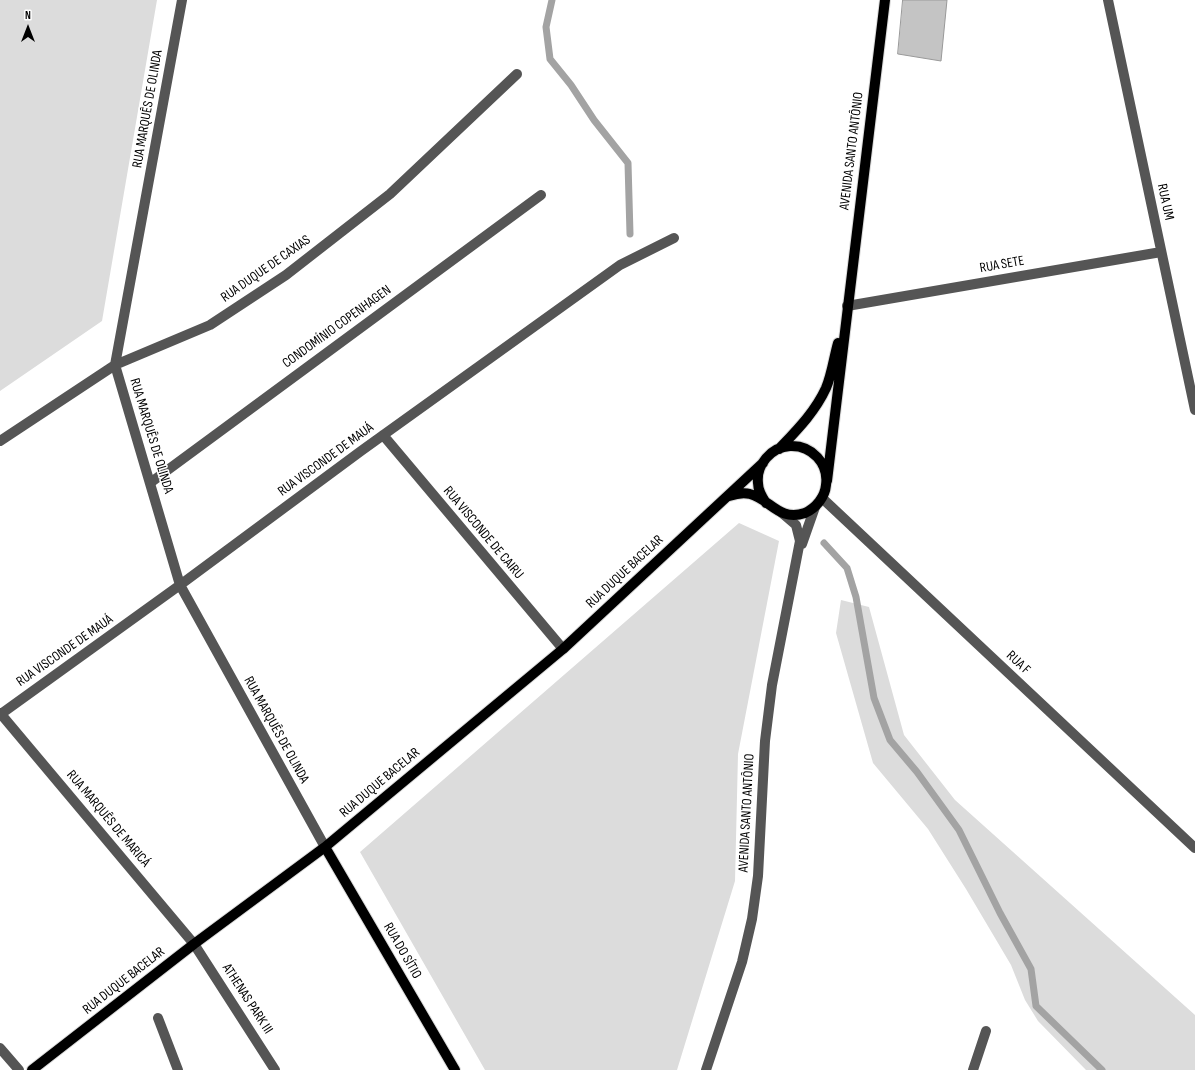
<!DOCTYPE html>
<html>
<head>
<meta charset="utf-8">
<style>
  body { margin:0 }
  #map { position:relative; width:1195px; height:1070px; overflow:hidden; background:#fff; font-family:"Sofia Sans Condensed",sans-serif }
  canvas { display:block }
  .north { position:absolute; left:8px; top:8px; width:40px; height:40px; -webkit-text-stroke:3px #fff; paint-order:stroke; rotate:0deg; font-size:11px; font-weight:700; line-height:16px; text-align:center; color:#000 }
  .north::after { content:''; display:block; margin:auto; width:14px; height:18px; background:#000; clip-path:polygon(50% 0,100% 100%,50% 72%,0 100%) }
</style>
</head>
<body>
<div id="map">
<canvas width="1195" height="1070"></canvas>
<div class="north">N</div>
</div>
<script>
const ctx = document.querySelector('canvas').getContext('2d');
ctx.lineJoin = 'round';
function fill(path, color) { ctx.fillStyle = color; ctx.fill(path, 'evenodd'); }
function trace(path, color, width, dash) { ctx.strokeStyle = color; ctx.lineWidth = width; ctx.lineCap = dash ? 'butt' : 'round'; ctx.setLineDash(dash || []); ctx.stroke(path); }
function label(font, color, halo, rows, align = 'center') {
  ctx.font = font + ' "Sofia Sans Condensed",sans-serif'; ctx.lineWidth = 3; ctx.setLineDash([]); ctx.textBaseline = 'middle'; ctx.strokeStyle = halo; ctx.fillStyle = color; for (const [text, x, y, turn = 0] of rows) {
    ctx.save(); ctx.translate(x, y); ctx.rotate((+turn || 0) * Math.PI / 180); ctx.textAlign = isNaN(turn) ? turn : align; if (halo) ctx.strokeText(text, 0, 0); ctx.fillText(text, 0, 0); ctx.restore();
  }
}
fill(new Path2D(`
  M 0,0 L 157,0 L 102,321 L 0,391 Z
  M 739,523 L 779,541 L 738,754 L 735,881 L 677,1070 L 485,1070 L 360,852 Z
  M 841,600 L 869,607 L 904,735 L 955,800 L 1195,1015 L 1195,1070 L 1086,1070 L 1038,1021 L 1025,1000 L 1011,965 L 966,889 L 928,829 L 873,763 L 836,633 Z`), '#dcdcdc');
trace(new Path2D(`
  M 552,0 L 546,27 L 550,59 L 571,85 L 594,120 L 628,163 L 630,234
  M 824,543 L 847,568 L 856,597 L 874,698 L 890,740 L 917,772 L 959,830 L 1000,913 L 1031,969 L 1036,1006 L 1102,1070`), '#a3a3a3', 7);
const building = new Path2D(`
  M 903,0 L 947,0 L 941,61 L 898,54 Z`);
fill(building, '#c4c4c4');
trace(building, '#999', 1);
const major = new Path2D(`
  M 779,449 C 797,430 815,412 826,388 C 832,374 834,357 838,343
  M 827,481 L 885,0
  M 729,496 C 735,494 743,492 750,494 C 770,499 779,522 805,513 C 816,508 825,497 826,485 C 829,464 812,445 790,446 C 771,447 756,465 758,483 C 758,491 762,497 766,503
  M 325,847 L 455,1070
  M 32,1070 L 194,944 L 325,847 L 563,649 L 763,463`);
trace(major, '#dbdbdb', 12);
trace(new Path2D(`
  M 182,0 L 115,365 L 180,585 L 325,847
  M 1108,0 L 1195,410
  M 847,306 L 1161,252
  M 383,435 L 563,649
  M 0,441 L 115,365 L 210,325 L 286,275 L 390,194 L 517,74
  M 150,483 L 541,195
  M 822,498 L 1195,848
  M 802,544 L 815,507
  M 0,713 L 194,944 L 275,1070
  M 1,714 L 180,585 L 361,451 L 620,265 L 674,238
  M 158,1018 L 178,1070
  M 0,1048 L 19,1070
  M 706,1070 L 742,962 L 752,919 L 758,876 L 765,741 L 772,685 L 800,541 L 796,525 L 782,513
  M 973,1070 L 986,1031`), '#555', 10);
trace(major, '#000', 10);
label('14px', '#000', '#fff', [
  ["RUA MARQUÊS DE OLINDA",148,109,-80],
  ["AVENIDA SANTO ANTÔNIO",852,151,-83],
  ["RUA UM",1165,202,78],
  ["RUA SETE",1002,265,-10],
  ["RUA DUQUE DE CAXIAS",266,269,-35],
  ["CONDOMÍNIO COPENHAGEN",337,327,-36],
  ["RUA MARQUÊS DE OLINDA",151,436,73],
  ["RUA VISCONDE DE MAUÁ",326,460,-36],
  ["RUA VISCONDE DE CAIRU",483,533,50],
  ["RUA DUQUE BACELAR",625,572,-43],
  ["RUA VISCONDE DE MAUÁ",65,651,-35],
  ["RUA F",1018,663,43],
  ["RUA MARQUÊS DE OLINDA",276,730,61],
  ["RUA DUQUE BACELAR",380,783,-40],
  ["AVENIDA SANTO ANTÔNIO",747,813,-87],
  ["RUA MARQUÊS DE MARICÁ",108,819,50],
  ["RUA DO SÍTIO",402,951,60],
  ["RUA DUQUE BACELAR",124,981,-38],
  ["ATHENAS PARK III",247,999,57]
]);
</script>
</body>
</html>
